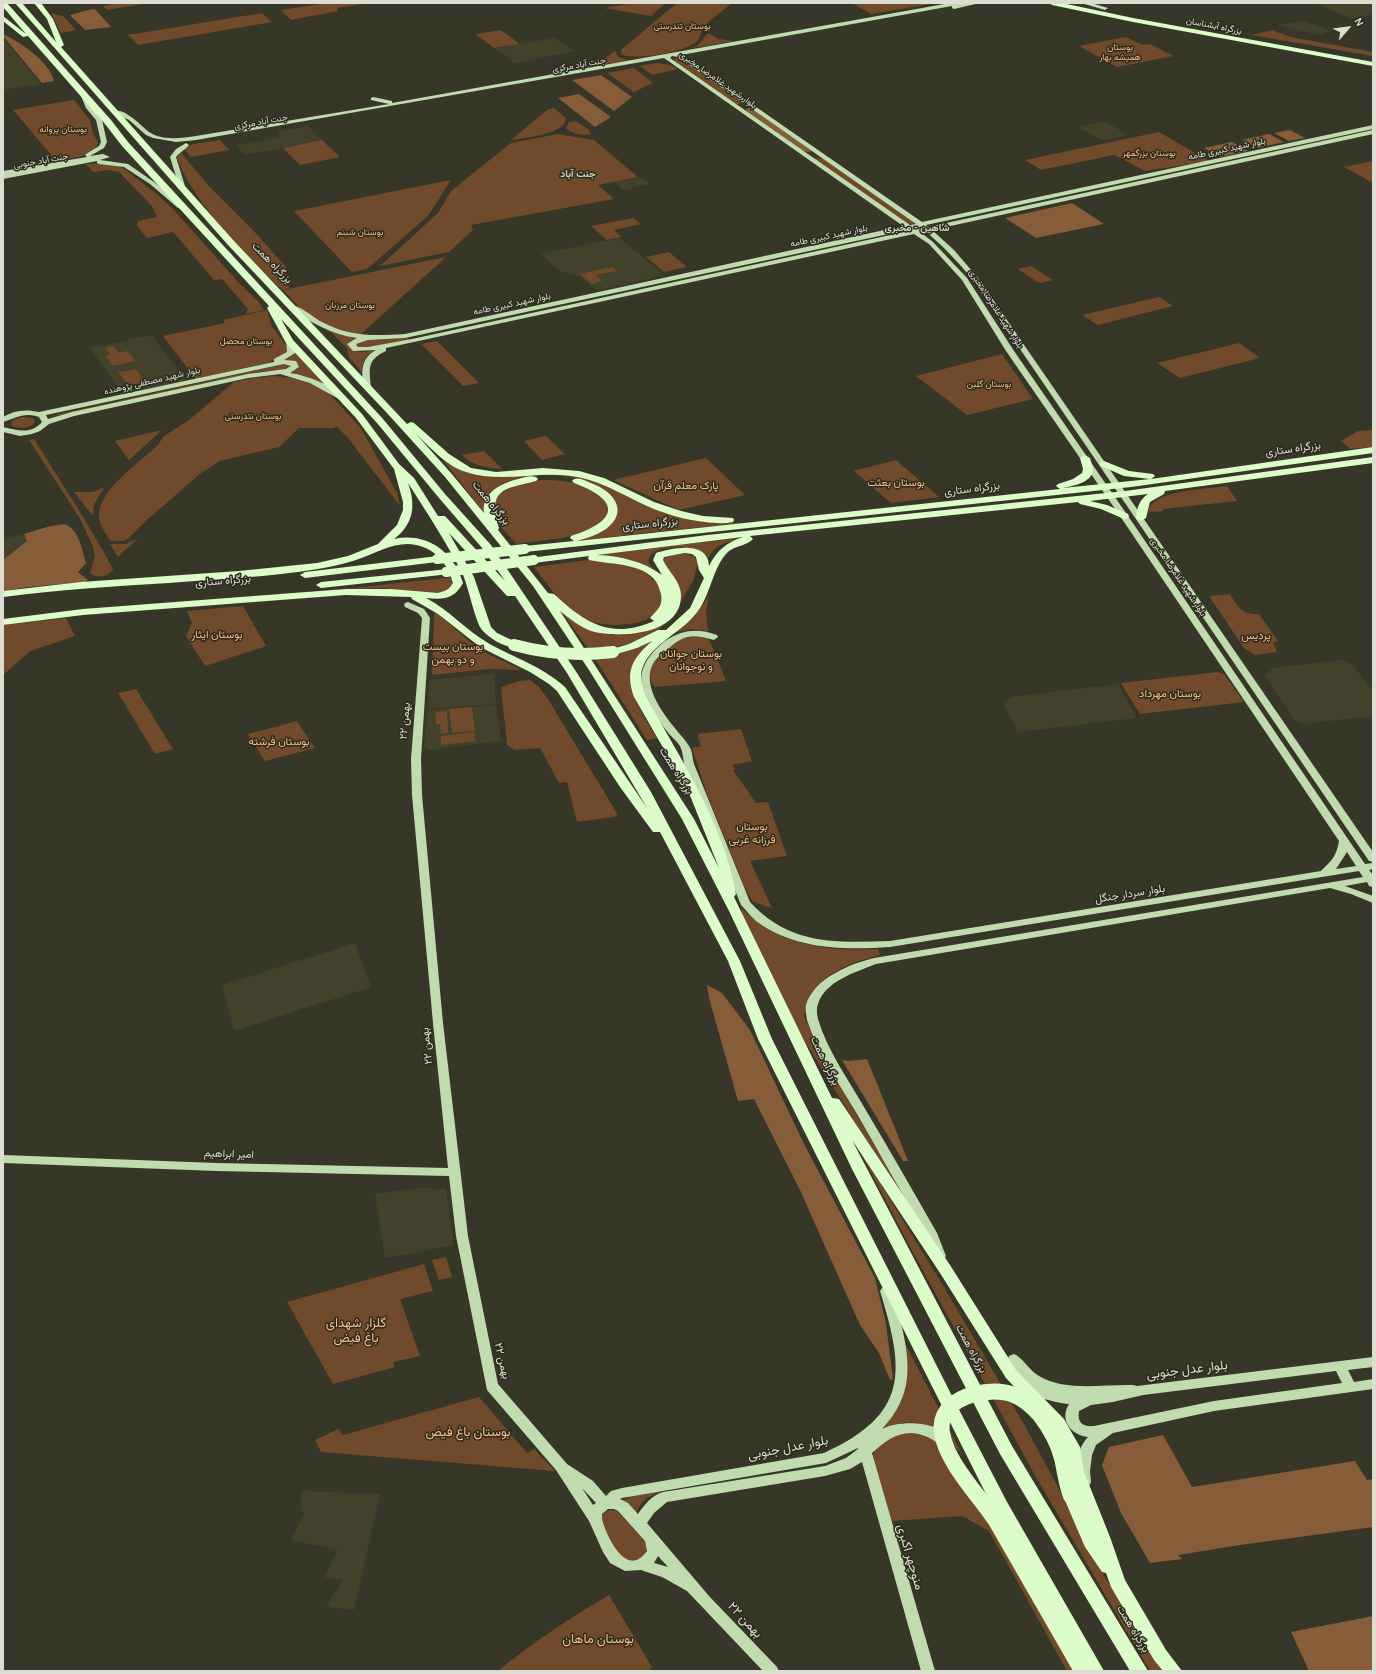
<!DOCTYPE html>
<html>
<head>
<meta charset="utf-8">
<style>
  body { margin:0 }
  #map { position:relative; width:1376px; height:1674px; overflow:hidden; background:#363728; font-family:Karla,sans-serif }
  canvas { display:block }
  .frame { position:absolute; inset:0; border:4px solid #ddddd4; pointer-events:none }
  .north { position:absolute; left:1328px; top:8px; width:40px; height:40px; -webkit-text-stroke:3px #2c2c1e; paint-order:stroke; rotate:62deg; font-size:11px; font-weight:700; line-height:16px; text-align:center; color:#ddddd4 }
  .north::after { content:''; display:block; margin:auto; width:14px; height:18px; background:#ddddd4; clip-path:polygon(50% 0,100% 100%,50% 72%,0 100%) }
</style>
</head>
<body>
<div id="map">
<canvas width="1376" height="1674"></canvas>
<div class="frame"></div>
<div class="north">N</div>
</div>
<script>
const ctx = document.querySelector('canvas').getContext('2d');
ctx.lineJoin = 'round';
function fill(path, color) { ctx.fillStyle = color; ctx.fill(path, 'evenodd'); }
function trace(path, color, width, dash) { ctx.strokeStyle = color; ctx.lineWidth = width; ctx.lineCap = dash ? 'butt' : 'round'; ctx.setLineDash(dash || []); ctx.stroke(path); }
function label(font, color, halo, rows, align = 'center') {
  ctx.font = font + ' Karla,Vazirmatn,sans-serif'; ctx.lineWidth = 3; ctx.setLineDash([]); ctx.textBaseline = 'middle'; ctx.strokeStyle = halo; ctx.fillStyle = color; for (const [text, x, y, turn = 0] of rows) {
    ctx.save(); ctx.translate(x, y); ctx.rotate((+turn || 0) * Math.PI / 180); ctx.textAlign = isNaN(turn) ? turn : align; if (halo) ctx.strokeText(text, 0, 0); ctx.fillText(text, 0, 0); ctx.restore();
  }
}
fill(new Path2D(`
  M 1316,3 L 1373,3 L 1373,13 L 1358,20 L 1344,16 Z
  M 1304,21 L 1330,31 L 1320,35 L 1277,25 Z
  M 3,38 L 41,84 L 3,90 Z
  M 555,38 L 575,51 L 514,63 L 496,48 Z
  M 1105,121 L 1128,135 L 1101,140 L 1078,127 Z
  M 308,126 L 322,140 L 244,155 L 235,145 L 281,137 L 277,132 Z
  M 641,177 L 650,184 L 623,190 L 614,182 Z
  M 620,238 L 664,275 L 597,291 L 580,276 L 570,275 L 567,272 L 562,273 L 541,254 Z
  M 152,335 L 186,381 L 123,394 L 90,348 Z
  M 24,534 L 27,541 L 3,560 L 3,539 Z
  M 1340,660 L 1351,663 L 1373,691 L 1373,716 L 1303,724 L 1295,721 L 1265,676 L 1273,668 Z
  M 494,674 L 496,704 L 428,709 L 429,680 Z
  M 1118,684 L 1137,718 L 1018,732 L 1004,705 L 1011,697 Z
  M 496,705 L 501,741 L 429,750 L 424,747 L 427,710 Z
  M 355,943 L 371,987 L 234,1031 L 222,985 Z
  M 417,1188 L 446,1189 L 454,1245 L 385,1258 L 375,1194 Z
  M 301,1491 L 380,1494 L 354,1610 L 326,1607 L 343,1580 L 324,1577 L 338,1550 L 291,1540 L 305,1512 L 301,1511 Z`), '#41412c');
fill(new Path2D(`
  M 117,3 L 141,3 L 143,4 L 107,10 L 103,6 Z
  M 327,3 L 368,3 L 337,8 L 338,11 L 291,20 L 281,10 Z
  M 634,3 L 666,3 L 651,16 L 604,8 Z
  M 677,3 L 732,3 C 723,11 711,18 704,27 C 700,32 701,38 695,43 C 683,52 634,61 621,54 L 621,50 Z
  M 852,3 L 928,3 L 931,4 L 871,14 Z
  M 51,13 L 63,16 L 76,30 L 61,33 Z
  M 262,13 L 272,22 L 138,45 L 128,35 Z
  M 501,30 L 520,44 L 494,48 L 475,34 Z
  M 1272,30 L 1291,37 L 1373,52 L 1373,56 L 1252,35 Z
  M 708,33 L 719,39 L 734,41 L 687,49 L 697,46 Z
  M 1126,37 L 1143,45 L 1150,44 L 1173,56 L 1117,67 L 1079,46 Z
  M 615,51 L 618,57 L 629,60 L 584,68 L 599,62 Z
  M 677,58 L 685,62 L 744,104 L 735,104 L 675,62 L 674,59 Z
  M 658,63 L 670,65 L 678,69 L 652,75 L 640,66 Z
  M 634,68 L 653,83 L 634,92 L 607,73 Z
  M 74,100 L 90,120 L 93,133 L 98,143 C 94,157 68,159 56,161 L 13,110 Z
  M 554,108 L 566,118 C 567,134 523,138 511,140 L 547,110 Z
  M 576,121 L 588,129 L 591,134 C 582,136 572,134 566,128 L 569,122 Z
  M 1159,132 L 1209,161 L 1145,171 L 1114,155 L 1041,170 L 1025,160 Z
  M 558,134 L 594,140 L 638,177 L 598,185 L 614,199 L 471,225 L 473,230 L 449,252 L 380,266 L 438,213 L 451,191 L 511,143 Z
  M 220,140 L 229,150 L 191,157 L 183,148 L 194,144 Z
  M 322,140 L 340,157 L 300,165 L 283,148 Z
  M 181,153 L 208,185 L 250,227 L 287,268 L 281,269 L 292,281 L 286,283 L 290,288 L 282,290 C 248,257 191,201 177,157 Z
  M 816,158 L 824,159 L 913,222 L 914,224 L 908,224 L 816,160 Z
  M 1373,162 L 1373,183 L 1344,167 L 1372,161 Z
  M 105,163 L 119,165 L 157,194 L 175,211 L 239,283 L 259,302 L 264,310 L 246,314 L 248,309 L 222,279 L 214,280 L 173,232 L 147,238 L 137,226 L 138,221 L 157,217 L 152,206 L 119,172 L 108,170 L 93,172 L 86,164 Z
  M 451,180 L 428,216 L 367,269 L 352,272 L 294,211 Z
  M 633,218 L 641,224 L 614,230 L 621,237 L 607,240 L 591,226 Z
  M 669,252 L 687,267 L 664,272 L 646,257 Z
  M 446,257 L 360,335 L 330,327 L 301,309 L 283,290 Z
  M 1031,266 L 1053,280 L 1039,283 L 1018,269 Z
  M 612,267 L 617,271 L 596,275 L 602,281 L 592,284 L 580,274 Z
  M 1159,297 L 1173,306 L 1098,325 L 1082,315 Z
  M 267,310 L 272,327 L 288,347 L 288,351 L 275,360 L 267,363 L 196,379 L 163,336 L 225,323 L 223,320 Z
  M 327,330 L 353,338 L 369,338 L 348,345 C 356,358 376,349 387,346 C 373,352 360,355 363,373 L 349,358 L 347,348 L 332,333 Z
  M 408,338 L 409,340 L 366,348 L 359,347 L 356,344 L 363,340 Z
  M 437,341 L 479,383 L 463,386 L 421,344 Z
  M 1239,343 L 1260,358 L 1180,378 L 1157,363 Z
  M 113,346 L 118,352 L 117,353 L 128,351 L 135,361 L 113,366 L 105,356 L 110,354 L 105,348 Z
  M 293,350 L 330,389 L 309,377 L 288,372 L 298,369 L 299,366 L 295,362 L 275,363 Z
  M 1002,354 L 1033,399 L 967,415 L 916,376 Z
  M 285,364 L 289,364 L 292,366 L 286,370 L 258,372 L 60,415 L 50,416 Z
  M 136,369 L 145,382 L 128,386 L 118,372 Z
  M 274,376 L 300,379 L 322,387 L 339,404 L 360,427 L 367,439 L 397,493 L 400,506 L 348,438 L 336,426 L 334,428 L 299,428 L 279,447 L 220,461 L 201,473 L 148,519 L 129,538 L 123,541 L 111,541 C 105,534 98,523 99,513 C 102,487 139,463 157,446 C 160,443 161,439 164,436 L 189,420 L 234,382 L 254,378 Z
  M 23,417 L 33,418 L 35,422 C 30,429 20,429 12,426 L 11,422 L 15,419 Z
  M 162,430 L 129,460 L 115,441 Z
  M 1373,430 L 1373,447 L 1350,449 L 1341,441 L 1358,431 Z
  M 422,436 L 459,469 L 473,474 L 494,477 L 539,473 L 565,474 L 595,480 L 662,511 L 720,522 L 745,523 L 643,533 L 563,543 L 576,541 L 611,524 L 617,513 C 615,467 497,462 484,502 C 483,506 485,510 485,514 L 444,461 Z
  M 546,436 L 565,454 L 542,460 L 524,441 Z
  M 34,439 C 61,482 89,524 113,569 C 109,577 97,579 90,573 L 95,556 L 92,544 L 79,517 L 29,440 Z
  M 484,451 L 502,469 C 488,468 472,466 462,455 Z
  M 706,458 L 745,495 L 679,510 L 613,480 Z
  M 896,460 L 939,497 L 891,503 L 854,471 Z
  M 540,480 C 566,479 594,484 609,507 C 608,510 608,513 607,516 C 598,538 536,541 516,544 C 509,535 499,526 495,516 C 487,490 522,482 540,480 Z
  M 1227,486 L 1237,501 L 1162,509 L 1163,511 L 1149,512 C 1148,490 1210,489 1227,486 Z
  M 105,487 L 94,504 L 93,516 L 74,492 L 93,492 Z
  M 138,538 L 118,557 L 110,544 L 126,544 Z
  M 743,538 C 730,541 713,545 708,559 C 703,538 626,546 655,570 C 629,555 605,555 576,557 L 638,549 Z
  M 682,553 L 694,556 L 698,563 L 693,581 L 680,603 L 680,597 L 662,560 L 666,556 Z
  M 587,560 C 605,560 625,562 641,570 C 664,581 672,608 645,620 C 637,624 626,624 618,625 C 605,625 590,623 579,616 C 560,604 548,585 534,567 Z
  M 454,577 L 455,581 L 452,589 L 438,594 L 384,588 L 344,589 Z
  M 1230,594 C 1238,607 1242,615 1259,614 L 1278,641 L 1273,642 L 1277,652 L 1255,655 L 1244,648 L 1209,596 Z
  M 709,596 L 706,613 L 708,631 L 692,629 L 677,632 L 696,614 Z
  M 243,606 L 266,646 L 205,666 L 186,636 L 192,623 L 187,611 Z
  M 437,613 L 469,641 L 484,652 L 522,670 L 490,669 L 432,675 L 434,615 Z
  M 563,614 C 598,639 627,641 666,623 C 645,643 618,647 590,651 Z
  M 66,618 L 75,636 L 30,651 L 3,675 L 3,625 Z
  M 691,635 L 706,638 L 710,641 L 726,681 L 655,687 C 640,671 662,650 676,641 C 681,638 687,637 691,635 Z
  M 657,638 C 651,645 637,657 633,666 C 623,687 646,720 657,738 L 647,740 L 594,657 L 643,645 Z
  M 1218,672 L 1224,674 L 1244,702 L 1140,714 L 1121,683 Z
  M 530,680 L 539,687 L 548,699 L 618,815 L 613,817 L 577,822 L 567,782 L 559,783 L 540,748 L 515,750 L 507,745 L 501,687 L 519,681 Z
  M 136,689 L 173,749 L 155,754 L 118,693 Z
  M 472,707 L 475,731 L 452,733 L 449,709 Z
  M 447,711 L 448,733 L 441,734 L 440,725 L 444,724 L 436,724 L 435,712 Z
  M 297,721 L 315,748 L 265,761 L 248,734 Z
  M 741,729 L 752,761 L 733,765 L 735,769 L 733,770 L 756,803 L 768,802 L 787,856 L 750,861 L 772,908 L 753,902 L 744,886 L 706,791 L 692,748 L 701,746 L 697,734 Z
  M 474,732 L 475,741 L 441,745 L 441,736 Z
  M 741,907 C 775,945 829,952 878,949 L 880,955 C 845,965 811,975 804,1016 L 834,1076 L 886,1165 L 911,1212 L 892,1183 L 801,1035 L 743,920 Z
  M 855,1142 L 941,1282 L 1024,1424 L 1060,1491 L 1085,1544 L 1162,1671 L 1150,1671 L 1037,1479 L 910,1247 Z
  M 446,1257 L 452,1277 L 439,1280 L 432,1260 Z
  M 424,1264 L 433,1291 L 400,1299 L 420,1356 L 393,1362 L 395,1367 L 333,1384 L 287,1302 Z
  M 904,1341 L 963,1456 C 948,1437 923,1415 897,1425 C 890,1428 883,1433 875,1437 C 887,1422 903,1405 905,1386 C 907,1371 904,1356 904,1341 Z
  M 479,1397 L 527,1453 L 534,1449 L 555,1471 L 321,1452 L 315,1440 L 338,1429 L 343,1435 Z
  M 909,1431 L 935,1438 L 984,1514 L 1074,1671 L 1067,1671 L 989,1531 L 962,1516 L 892,1521 L 875,1469 L 873,1456 L 875,1450 L 886,1437 Z
  M 662,1490 C 659,1494 655,1494 651,1496 C 644,1499 639,1506 636,1513 L 616,1503 L 635,1495 Z
  M 610,1510 L 617,1511 L 645,1541 C 652,1557 632,1566 621,1556 C 613,1550 606,1531 600,1521 C 602,1514 604,1512 610,1510 Z
  M 609,1595 L 652,1667 L 649,1671 L 498,1671 C 533,1642 570,1618 609,1595 Z`), '#704a2a');
fill(new Path2D(`
  M 92,9 L 95,9 L 111,27 L 85,30 L 70,15 Z
  M 3,34 C 20,42 50,62 54,81 L 42,83 L 3,36 Z
  M 601,75 L 632,97 L 614,111 L 572,80 Z
  M 579,94 L 611,117 L 595,127 L 558,98 Z
  M 749,108 L 752,109 L 812,151 L 808,152 L 803,151 L 745,110 Z
  M 1290,130 L 1305,138 L 1289,141 L 1274,133 Z
  M 1269,134 L 1284,142 L 1257,148 L 1242,140 Z
  M 1232,142 L 1248,151 L 1220,157 L 1204,148 Z
  M 1072,203 L 1104,224 L 1036,238 L 1005,218 Z
  M 64,524 C 79,528 82,550 86,563 L 78,572 L 88,580 L 85,582 L 29,587 L 3,591 L 3,560 L 27,541 L 24,534 L 47,527 Z
  M 707,985 L 722,993 L 750,1030 L 805,1146 L 875,1278 L 886,1324 L 893,1379 L 890,1380 L 879,1353 L 860,1325 L 800,1190 L 754,1099 L 738,1101 L 709,998 Z
  M 867,1059 L 908,1161 L 903,1161 L 842,1060 L 849,1061 Z
  M 1163,1435 L 1192,1487 L 1355,1461 L 1367,1480 L 1373,1479 L 1373,1527 L 1240,1545 L 1178,1555 L 1182,1559 L 1150,1563 L 1121,1513 L 1102,1465 L 1109,1447 Z
  M 1373,1616 L 1373,1671 L 1309,1671 L 1291,1632 Z`), '#875c39');
fill(new Path2D(`
  M 950,3 L 980,3 L 954,9 L 952,8 L 952,6 L 681,55 L 922,222 L 1373,125 L 1373,129 L 926,225 L 928,227 L 1373,130 L 1373,134 L 932,230 L 954,250 L 978,278 L 1373,852 L 1373,862 L 1369,861 L 973,280 C 959,263 943,246 925,231 L 920,232 L 933,242 L 967,278 L 1014,351 L 1128,516 L 1365,864 L 1373,863 L 1373,869 L 1369,870 L 1373,875 L 1373,887 L 1369,886 L 1367,882 L 1345,886 L 1373,896 L 1373,903 L 1351,894 L 1330,888 L 876,964 C 856,972 825,981 818,1004 C 816,1009 817,1014 818,1019 C 827,1050 848,1079 864,1107 C 889,1149 913,1191 937,1233 L 946,1256 L 944,1259 L 940,1261 L 936,1259 L 934,1256 L 925,1233 C 902,1194 880,1154 857,1114 C 839,1084 818,1053 807,1020 C 806,1015 805,1009 806,1005 C 814,978 850,964 874,958 L 1363,877 L 1359,871 L 890,947 C 844,950 795,950 756,921 C 751,917 746,910 741,905 L 684,764 C 683,758 683,752 680,746 C 676,740 670,736 666,730 C 640,696 627,672 665,641 C 682,629 699,628 717,635 L 718,637 L 714,640 C 692,634 684,634 667,650 C 661,654 655,659 652,666 C 643,686 662,712 674,727 C 679,734 685,739 689,746 C 693,752 692,758 694,764 L 750,902 C 789,945 836,943 890,941 L 1321,871 C 1332,860 1336,857 1339,841 L 1120,516 L 1006,351 L 962,280 L 929,244 L 914,234 L 386,348 L 386,351 C 367,360 369,368 371,387 L 367,389 L 363,387 C 362,371 360,359 376,350 L 353,351 L 347,344 L 357,338 C 332,335 311,322 289,309 L 289,305 C 298,304 312,316 320,321 C 350,337 372,336 405,334 L 903,226 L 664,58 L 196,140 L 176,142 L 153,138 L 146,135 L 129,120 L 112,112 C 122,105 141,126 149,132 C 162,141 182,138 196,136 L 389,104 L 371,100 L 371,98 L 373,97 L 392,101 L 392,103 ZM 672,56 L 678,57 L 916,224 L 910,225 L 670,58 ZM 920,227 L 921,228 L 916,229 L 914,228 ZM 907,230 L 909,231 L 412,339 L 368,347 L 358,347 L 356,344 L 368,340 L 405,338 ZM 1347,852 L 1356,866 L 1336,869 Z
  M 1081,3 L 1091,3 L 1108,8 L 1105,10 Z
  M 84,94 L 86,95 L 92,108 L 102,120 L 107,142 L 104,148 L 90,156 L 103,154 L 110,157 L 100,160 L 128,164 L 154,182 L 182,206 L 182,208 L 178,208 L 150,184 L 124,167 L 99,164 L 97,163 L 97,161 L 3,179 L 3,175 L 8,174 L 3,175 L 3,171 L 87,157 L 85,155 L 86,154 L 99,146 L 101,142 L 96,120 L 86,108 L 81,96 Z
  M 186,143 L 189,145 C 185,150 180,152 176,157 L 185,186 L 182,188 L 179,186 L 170,157 L 176,149 Z
  M 286,339 L 289,339 L 293,341 L 295,353 L 284,360 L 296,361 L 299,367 L 290,373 C 310,376 326,384 343,394 L 343,398 L 337,398 L 310,383 L 280,374 L 248,378 L 74,416 L 49,424 L 40,431 L 32,434 L 20,436 L 3,432 L 3,427 C 17,430 31,435 42,422 L 39,417 C 23,412 17,418 3,422 L 3,417 C 14,410 26,409 39,412 L 274,362 L 274,359 L 287,352 ZM 284,364 L 291,366 L 286,369 L 248,374 L 72,412 L 48,419 L 46,415 Z
  M 408,602 L 424,609 L 430,618 L 421,759 L 422,795 L 443,1023 L 468,1236 L 498,1384 L 567,1464 L 593,1481 L 606,1496 L 611,1491 L 622,1488 L 824,1453 C 909,1414 905,1372 880,1291 L 882,1288 L 886,1286 L 890,1288 C 896,1298 899,1312 901,1323 C 911,1365 913,1396 882,1429 C 900,1420 940,1420 951,1441 L 949,1445 L 944,1446 C 937,1444 932,1438 925,1436 C 904,1427 887,1439 872,1453 L 935,1671 L 921,1671 L 862,1462 L 850,1469 L 825,1476 L 667,1502 L 654,1513 L 647,1523 L 709,1596 L 777,1667 L 779,1671 L 763,1671 L 687,1591 L 662,1577 L 641,1570 L 625,1571 L 610,1563 L 603,1552 L 589,1521 L 556,1470 L 487,1390 L 456,1236 L 449,1176 L 217,1171 L 3,1163 L 3,1155 L 217,1163 L 448,1168 L 433,1023 L 412,795 L 411,759 L 422,618 L 418,613 L 405,607 L 404,605 L 405,603 ZM 858,1448 L 858,1449 L 846,1458 L 825,1466 L 663,1492 C 652,1495 644,1505 638,1514 L 628,1503 L 620,1499 L 622,1498 L 826,1463 ZM 582,1488 L 596,1503 L 593,1505 ZM 608,1509 L 614,1509 L 618,1511 L 645,1541 L 647,1551 C 626,1580 606,1535 602,1519 L 602,1514 ZM 658,1556 L 668,1567 L 654,1563 Z
  M 1014,1354 C 1022,1357 1030,1371 1039,1376 C 1065,1392 1104,1384 1133,1385 L 1137,1386 L 1373,1357 L 1373,1367 L 1348,1370 L 1354,1382 L 1373,1379 L 1373,1389 L 1214,1411 L 1113,1433 L 1096,1445 L 1092,1455 L 1090,1471 L 1091,1482 L 1089,1486 L 1084,1487 L 1079,1486 C 1072,1472 1077,1448 1088,1437 C 1071,1435 1059,1420 1069,1404 C 1055,1403 1024,1395 1018,1383 L 1019,1379 L 1023,1378 L 1016,1372 L 1008,1359 L 1009,1356 ZM 1336,1371 L 1342,1383 L 1214,1401 L 1094,1426 C 1083,1427 1077,1423 1079,1411 L 1091,1405 L 1113,1402 L 1143,1395 Z`), '#c1dbb1');
fill(new Path2D(`
  M 3,3 L 7,3 L 111,120 L 128,142 L 383,419 L 445,494 L 491,545 L 577,673 L 651,792 L 740,961 L 772,1039 L 952,1396 L 1007,1502 L 1104,1671 L 1073,1671 L 988,1523 L 986,1518 L 988,1513 L 995,1512 L 758,1039 L 728,961 L 660,832 L 653,832 L 620,787 L 557,691 L 549,684 L 530,672 L 480,647 L 438,614 L 412,599 L 411,597 L 346,595 L 83,615 L 3,625 L 3,619 L 83,609 L 346,589 L 391,589 L 438,593 C 445,591 449,590 453,583 L 450,574 L 321,588 L 316,585 L 321,582 L 448,569 L 441,560 L 437,562 L 305,578 L 300,575 L 305,572 L 438,556 C 408,532 386,550 356,560 C 344,564 330,567 318,569 C 269,577 219,579 169,583 C 114,586 58,590 3,597 L 3,591 L 81,582 L 239,571 L 317,563 L 348,556 L 378,544 L 397,525 L 403,510 L 403,502 L 394,469 L 356,418 L 286,343 L 267,308 L 269,306 L 122,146 L 105,124 L 28,36 L 23,37 L 3,21 L 3,16 L 26,34 L 3,7 ZM 281,319 L 377,423 L 439,498 L 483,549 L 505,581 L 445,516 L 438,516 L 414,478 L 399,464 L 362,414 L 293,340 ZM 408,483 C 427,513 447,543 463,575 C 469,589 475,621 482,630 C 490,639 503,646 514,648 L 519,645 L 518,643 L 497,633 L 491,627 L 474,577 L 449,533 L 507,596 L 515,596 L 567,673 L 647,808 L 565,687 C 542,666 514,658 488,643 C 466,630 449,610 426,598 C 444,600 454,599 463,583 C 454,552 427,532 394,539 C 414,524 416,505 408,483 Z
  M 15,3 L 22,3 L 56,42 L 47,19 L 34,3 L 41,3 L 53,19 L 64,45 L 61,47 L 234,241 L 407,424 L 411,422 L 414,423 L 449,454 L 471,468 L 496,472 L 543,468 L 579,471 L 604,478 L 654,502 L 681,511 L 703,516 L 733,518 L 734,520 L 733,522 C 724,524 714,523 705,522 C 685,520 665,514 647,506 C 627,497 608,485 586,479 C 546,467 505,485 466,472 C 446,466 431,448 416,434 L 451,473 L 484,513 C 481,493 501,483 518,479 C 524,477 530,475 536,477 L 538,479 L 536,481 C 504,489 487,489 499,528 L 498,530 L 548,593 L 554,594 C 585,623 611,640 654,621 L 650,618 C 653,614 657,611 660,606 C 662,601 662,596 660,591 C 654,562 610,565 589,560 L 588,558 L 589,556 L 534,563 L 529,560 L 530,558 L 707,535 L 1125,491 L 1373,457 L 1373,463 L 1165,491 L 1164,494 L 1150,502 L 1146,518 L 1141,521 L 1136,518 C 1137,508 1139,500 1148,494 L 1090,501 L 1107,505 L 1128,514 L 1129,516 L 1128,518 L 1124,519 L 1101,509 L 1080,504 L 1078,502 L 750,536 L 753,539 C 748,545 736,546 729,551 C 713,565 711,594 698,611 C 683,632 656,641 644,664 C 638,676 642,686 646,697 C 680,758 724,824 736,894 L 734,897 L 832,1098 L 839,1099 L 950,1265 L 1016,1370 L 1064,1419 L 1080,1447 L 1084,1472 L 1110,1537 L 1125,1580 L 1166,1650 L 1182,1671 L 1163,1671 L 1154,1660 L 1111,1587 L 1106,1573 L 1102,1572 L 1085,1547 L 1063,1496 L 1065,1491 L 1071,1489 L 1075,1491 L 1068,1472 L 1064,1448 L 1052,1427 L 1006,1378 L 940,1273 L 852,1140 L 1012,1446 L 1148,1671 L 1130,1671 L 1000,1454 L 852,1169 L 729,911 L 682,819 L 589,670 L 533,586 L 445,477 L 386,412 L 228,245 ZM 743,537 C 727,542 717,550 709,566 C 708,540 672,548 656,553 L 653,560 L 662,575 C 643,561 620,556 597,555 ZM 684,553 L 692,554 L 696,557 L 699,570 L 704,578 L 690,608 L 666,630 L 658,630 L 629,644 L 609,650 L 608,652 L 613,655 L 637,648 L 652,641 C 632,659 625,671 634,697 L 689,793 L 719,868 L 694,819 L 560,611 C 570,619 580,627 591,631 C 619,639 682,635 681,595 C 681,582 668,571 663,560 L 664,557 Z
  M 1049,3 L 1062,3 L 1133,18 L 1373,62 L 1373,66 L 1133,22 L 1052,5 Z
  M 1373,447 L 1373,453 L 1131,487 L 525,552 L 520,549 L 525,546 L 574,541 L 570,538 L 571,536 C 618,521 622,501 574,483 L 572,481 L 574,479 C 580,477 586,481 591,483 C 613,491 630,511 606,529 C 597,535 587,538 577,541 L 1060,489 L 1056,486 L 1058,484 L 1073,479 L 1082,473 L 1083,469 L 1080,458 L 1085,455 L 1090,458 C 1091,462 1093,467 1093,471 C 1091,483 1072,486 1063,488 L 1150,479 L 1124,476 L 1101,466 L 1099,464 L 1101,462 L 1104,461 L 1129,471 L 1153,474 L 1155,476 L 1151,479 Z`), '#dcfcc9');
trace(new Path2D(`
  M 437,559 L 525,549
  M 446,572 L 534,560`), '#dcfcc9', 10);
trace(new Path2D(`
  M 514,645 C 547,654 579,656 613,652`), '#dcfcc9', 12);
trace(new Path2D(`
  M 994,1518 C 977,1493 947,1463 942,1433 C 936,1397 988,1385 1014,1395 C 1024,1399 1033,1407 1040,1415 C 1050,1428 1058,1442 1062,1458 C 1065,1471 1066,1483 1071,1496`), '#dcfcc9', 16);
label('9px', '#febb84', '#2c2c1e', [
  ["بوستان تندرستی",682,26],
  ["بوستان",1120,47],
  ["همیشه بهار",1120,57],
  ["بوستان پروانه",63,129],
  ["بوستان بزرگمهر",1149,153],
  ["بوستان شبنم",360,232],
  ["بوستان مرزبان",350,305],
  ["بوستان محصل",246,341],
  ["بوستان گلبن",989,384],
  ["بوستان نتدرستی",253,416]
]);
label('9px', '#ddddd4', '#2c2c1e', [
  ["بزرگراه آبشناسان",1214,26,11],
  ["جنت آباد مرکزی",579,65,-10],
  ["بلوار شهید غلامرضا مخبری",718,80,35],
  ["جنت آباد مرکزی",261,122,-10],
  ["بلوار شهید کبیری طامه",1227,149,-12],
  ["جنت آباد جنوبی",41,161,-10],
  ["بلوار شهید کبیری طامه",829,236,-12],
  ["بلوار شهید کبیری طامه",512,304,-12],
  ["بلوار شهید غلامرضا مخبری",996,309,57],
  ["بلوار شهید مصطفی پژوهنده",152,381,-13],
  ["بلوار شهید غلامرضا مخبری",1178,577,56]
]);
label('bold 10px', '#d5d6c4', '#2c2c1e', [
  ["جنت آباد",578,174],
  ["شاهین - مخبری",917,228]
]);
label('11px', '#ddddd4', '#2c2c1e', [
  ["بزرگراه همت",272,263,46],
  ["بزرگراه ستاری",1293,449,-8],
  ["بزرگراه ستاری",972,489,-7],
  ["بزرگراه همت",491,503,51],
  ["بزرگراه ستاری",650,524,-6],
  ["بزرگراه ستاری",223,581,-5],
  ["۲۲ بهمن",405,721,-85],
  ["بزرگراه همت",676,771,58],
  ["بلوار سردار جنگل",1130,894,-9],
  ["۲۲ بهمن",427,1046,-96],
  ["بزرگراه همت",825,1061,64],
  ["امیر ابراهیم",229,1154,2],
  ["بزرگراه همت",971,1349,62],
  ["۲۲ بهمن",502,1361,77],
  ["بزرگراه همت",1133,1629,59]
]);
label('11px', '#febb84', '#2c2c1e', [
  ["بوستان بعثت",896,483],
  ["پارک معلم قرآن",686,486],
  ["بوستان ایثار",217,635],
  ["پردیس",1256,636],
  ["بوستان بیست",453,647],
  ["و دو بهمن",453,660],
  ["بوستان جوانان",691,654],
  ["و نوجوانان",691,667],
  ["بوستان مهرداد",1170,694],
  ["بوستان فرشته",279,742],
  ["بوستان",752,827],
  ["فرزانه غربی",752,840]
]);
label('13px', '#febb84', '#2c2c1e', [
  ["گلزار شهدای",356,1323],
  ["باغ فیض",356,1338],
  ["بوستان باغ فیض",468,1432],
  ["بوستان ماهان",598,1639]
]);
label('13px', '#ddddd4', '#2c2c1e', [
  ["بلوار عدل جنوبی",1187,1370,-7],
  ["بلوار عدل جنوبی",788,1448,-11],
  ["منوچهر اکبری",910,1557,74],
  ["۲۲ بهمن",745,1620,47]
]);
</script>
</body>
</html>
